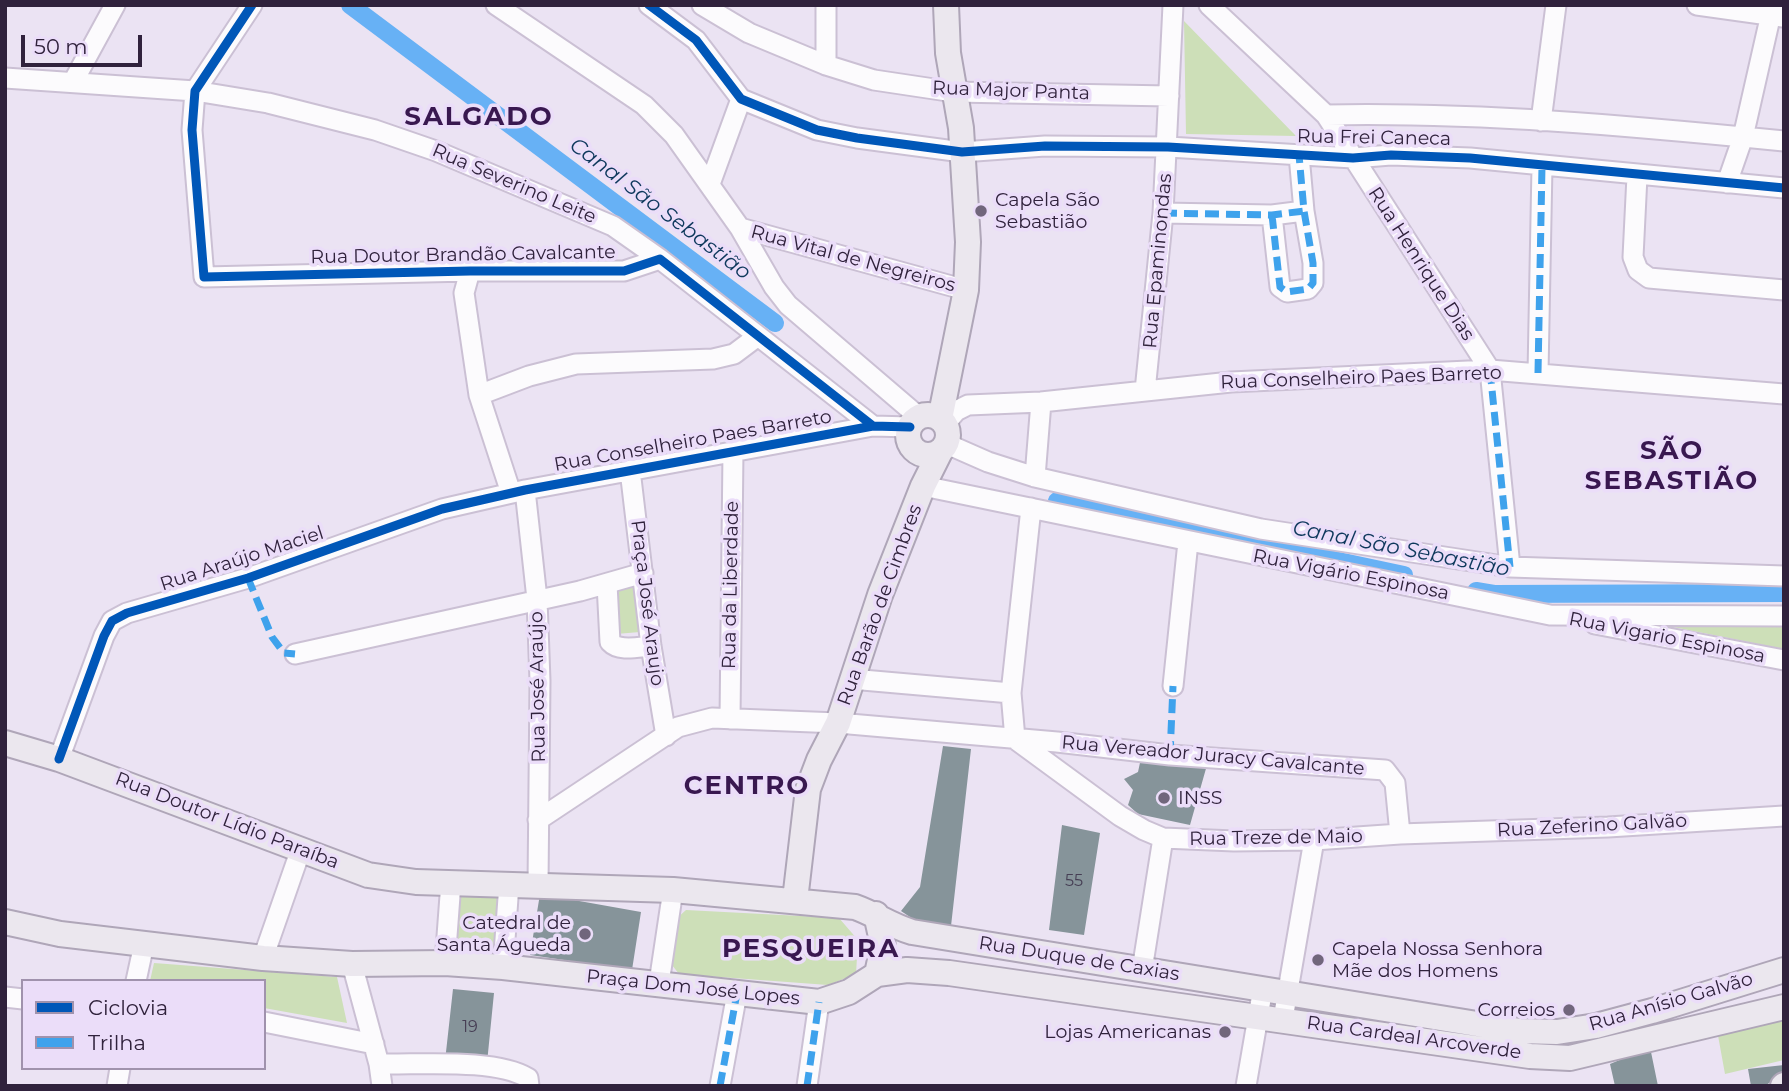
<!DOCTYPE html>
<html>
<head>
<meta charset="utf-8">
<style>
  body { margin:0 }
  #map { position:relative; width:1789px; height:1091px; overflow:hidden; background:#ebe3f3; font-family:Montserrat,sans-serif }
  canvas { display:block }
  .frame { position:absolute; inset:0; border:7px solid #30223c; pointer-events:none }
  .legend { position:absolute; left:21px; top:979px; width:245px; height:91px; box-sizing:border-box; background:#ebddf9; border:2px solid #a092ad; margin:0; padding:9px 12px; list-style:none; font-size:21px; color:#30223c }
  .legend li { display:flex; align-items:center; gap:14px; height:35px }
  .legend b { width:35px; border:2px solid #a092ad }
  .scale { position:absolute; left:21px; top:35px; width:121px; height:32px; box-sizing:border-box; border:4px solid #30223c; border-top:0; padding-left:9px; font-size:21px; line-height:24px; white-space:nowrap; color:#30223c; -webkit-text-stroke:5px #ebddf9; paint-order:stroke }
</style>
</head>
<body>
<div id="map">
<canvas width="1789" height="1091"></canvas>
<div class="frame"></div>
<ul class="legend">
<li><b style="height:9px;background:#0057b8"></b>Ciclovia</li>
<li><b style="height:9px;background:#3ea2ec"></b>Trilha</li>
</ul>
<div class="scale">50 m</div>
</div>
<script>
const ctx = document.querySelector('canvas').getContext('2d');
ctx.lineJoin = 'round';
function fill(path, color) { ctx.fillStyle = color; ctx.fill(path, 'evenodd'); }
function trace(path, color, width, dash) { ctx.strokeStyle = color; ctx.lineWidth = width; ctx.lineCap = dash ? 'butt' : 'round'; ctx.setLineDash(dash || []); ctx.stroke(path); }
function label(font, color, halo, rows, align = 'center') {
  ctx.font = font + ' Montserrat,sans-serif'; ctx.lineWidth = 7; ctx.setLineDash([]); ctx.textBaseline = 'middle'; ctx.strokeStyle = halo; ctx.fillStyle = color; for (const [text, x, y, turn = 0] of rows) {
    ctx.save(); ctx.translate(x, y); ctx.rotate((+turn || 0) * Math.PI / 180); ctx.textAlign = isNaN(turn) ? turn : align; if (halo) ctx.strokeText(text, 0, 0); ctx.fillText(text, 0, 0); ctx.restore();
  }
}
fill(new Path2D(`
  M 1184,21 L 1296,136 L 1186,134 Z
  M 637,587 L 640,632 L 616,634 L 610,590 Z
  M 1658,624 L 1784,624 L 1784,649 Z
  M 459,893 L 501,893 L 497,951 L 455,946 Z
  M 686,910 L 839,918 L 858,940 L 856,974 L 828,985 L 679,974 L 672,965 L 675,920 Z
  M 154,963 L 337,977 L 347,1023 L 264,1008 L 264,981 L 150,981 Z
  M 1784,1015 L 1784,1060 L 1725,1074 L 1717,1030 Z`), '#cddfb8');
trace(new Path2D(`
  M 350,5 L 775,323
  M 1057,501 L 1404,575
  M 1476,591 L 1494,594 L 1784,593`), '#67b1f5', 18);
fill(new Path2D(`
  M 943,746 L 971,749 L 951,926 L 919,923 L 901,911 L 920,887 Z
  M 1141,758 L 1207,765 L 1190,825 L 1138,814 L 1128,805 L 1133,790 L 1124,779 L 1138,772 Z
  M 1062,825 L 1100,833 L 1084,935 L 1049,930 Z
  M 540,894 L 641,912 L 632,970 L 530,955 Z
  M 453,989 L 494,993 L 487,1063 L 445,1061 Z
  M 1651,1052 L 1658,1086 L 1615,1086 L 1610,1064 L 1634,1054 Z
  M 1784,1065 L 1784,1072 L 1765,1086 L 1751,1086 L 1748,1069 Z`), '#86949a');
const minor = new Path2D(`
  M 252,5 L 195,91 L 192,130 L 204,277 L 470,271 L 624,271 L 660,259 L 873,426
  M 496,5 L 644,105 L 674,135 L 740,228 L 774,287 L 788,305 L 919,417
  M 649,5 L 696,40 L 741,99 L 817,130 L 857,138 L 962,152 L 1045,146 L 1168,147 L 1353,158 L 1391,155 L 1470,158 L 1784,188
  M 702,5 L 749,33 L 826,65 L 874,80 L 954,92 L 1169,96
  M 826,5 L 826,65
  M 1209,5 L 1326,115 L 1490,370 L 1510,567
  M 1697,5 L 1783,17
  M 5,78 L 195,91 L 268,103 L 375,130 L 436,151 L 613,226 L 660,259
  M 73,82 L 115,5
  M 1326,115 C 1478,112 1632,126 1784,141
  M 1541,121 L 1556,5
  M 1637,176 L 1633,257 L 1638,270 L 1649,278 L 1784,290
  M 1727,183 L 1743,137 L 1773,5
  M 710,184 L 741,99
  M 1163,213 L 1272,215 L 1304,211
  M 1272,215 L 1280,287 L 1287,292 L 1308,289 L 1313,283 L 1313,263 L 1304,211 L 1299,155
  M 740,228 L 966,290
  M 470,271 L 464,293 L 479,395 L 511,493
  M 1538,373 L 1542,166
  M 1145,391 L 1163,213 L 1173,5
  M 479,395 L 529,376 L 576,364 L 713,359 L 734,354 L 758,336
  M 945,424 L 956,411 L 968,405 L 1041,402 L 1231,382 L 1490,370 L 1784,394
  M 947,444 L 988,462 L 1035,477 L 1261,529 L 1510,567 L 1784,576
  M 630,470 L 651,646 L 666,736
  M 1035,477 L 1041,402
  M 923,486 L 1550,615 L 1784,616
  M 525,490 L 537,599 L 540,681 L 538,885
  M 607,584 L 610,642 C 619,652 638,647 651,646
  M 1595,624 L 1784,660
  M 295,654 L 580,591 L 643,573
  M 851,679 L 1011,693
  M 1173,686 L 1188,542
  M 730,719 L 733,451
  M 1015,739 L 1120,816 L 1144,830 L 1163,838 L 1234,841 L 1314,840 L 1400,834 L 1608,827 L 1784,816
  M 1015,739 L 1011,693 L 1031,508
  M 59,759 L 104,636 L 112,621 L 127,613 L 248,578 L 442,509 L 525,490 L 873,426 L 910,427
  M 538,820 L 678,727 L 712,718 L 838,723 L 1057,742 L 1170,755 L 1385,770 L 1395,783 L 1400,834
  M 263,958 L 301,849
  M 445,963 L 451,882
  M 352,964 L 379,1064 L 382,1086
  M 503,967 L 509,884
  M 1142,970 L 1163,838
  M 136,981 L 144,944
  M 659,983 L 673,890
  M 5,997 L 23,999
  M 1283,1019 L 1314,840
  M 264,1022 L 374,1044
  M 379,1064 C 420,1065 495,1058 528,1078 L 529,1086
  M 117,1086 L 120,1068
  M 720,1086 L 737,993
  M 807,1086 L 819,1002
  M 1246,1086 L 1263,988`);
const major = new Path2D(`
  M908 435a20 20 0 1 1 40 0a20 20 0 1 1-40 0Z
  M 940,419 L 966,290 L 968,242 L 961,128 L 948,53 L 946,5
  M 5,743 L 59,759 L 368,875 L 416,882 L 673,890 L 855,907 C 875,914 891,926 912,932 L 1520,1031 L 1557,1032 L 1596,1026 L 1652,1011 L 1784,970
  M 795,900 L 808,789 L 819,760 L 838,723 L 880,595 L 923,486 L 940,452
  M 876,914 L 883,946 L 877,974
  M 5,922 L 60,934 L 263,958 L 352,964 L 445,963 L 503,967 L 819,1002 L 849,992 L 877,974 L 907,970 L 949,973 L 1530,1056 L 1570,1058 L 1784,1007
  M 1783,1086 L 1784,1085`);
trace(minor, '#cbc0d4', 23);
trace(major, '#afa6b8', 28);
trace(minor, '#fcfbfd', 19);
trace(major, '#ebe7ee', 24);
trace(new Path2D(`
  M 1163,213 L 1272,215 L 1304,211
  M 1272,215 L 1280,287 L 1287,292 L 1308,289 L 1313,283 L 1313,263 L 1304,211 L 1299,155
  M 1490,370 L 1510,567
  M 1538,373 L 1542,166
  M 248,578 L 272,637 L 284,653 L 295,654
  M 1170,755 L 1173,686
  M 720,1086 L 737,993
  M 807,1086 L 819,1002`), '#3ea2ec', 7, [14, 7]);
trace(new Path2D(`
  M 252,5 L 195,91 L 192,130 L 204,277 L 470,271 L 624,271 L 660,259 L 873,426
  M 649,5 L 696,40 L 741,99 L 817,130 L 857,138 L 962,152 L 1045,146 L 1168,147 L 1353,158 L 1391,155 L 1470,158 L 1784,188
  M 59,759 L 104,636 L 112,621 L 127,613 L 248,578 L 442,509 L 525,490 L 873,426 L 910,427`), '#0057b8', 9);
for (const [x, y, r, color] of [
  [981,211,7,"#71667c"],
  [1164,798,7,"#71667c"],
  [585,934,7,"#71667c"],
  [1318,960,7,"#71667c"],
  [1569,1010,7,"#71667c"],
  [1225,1032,7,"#71667c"]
]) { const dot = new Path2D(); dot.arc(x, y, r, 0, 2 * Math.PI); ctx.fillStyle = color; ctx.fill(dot); trace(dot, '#ebddf9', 2.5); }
label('16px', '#463e54', null, [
  ["55",1074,881],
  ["19",470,1027]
]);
label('19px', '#30223c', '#ebddf9', [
  ["Rua Major Panta",1011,91,2],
  ["Rua Frei Caneca",1374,138,1],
  ["Rua Severino Leite",514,184,23],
  ["Rua Doutor Brandão Cavalcante",463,255,-1],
  ["Rua Vital de Negreiros",853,259,15],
  ["Rua Epaminondas",1158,261,-85],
  ["Rua Henrique Dias",1421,264,57],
  ["Rua Conselheiro Paes Barreto",1361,378,-2],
  ["Rua Conselheiro Paes Barreto",693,441,-10],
  ["Rua Araújo Maciel",242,559,-18],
  ["Rua Vigário Espinosa",1351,575,11],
  ["Rua da Liberdade",731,585,-89],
  ["Praça José Araujo",647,603,83],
  ["Rua Barão de Cimbres",880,605,-70],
  ["Rua Vigario Espinosa",1667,638,11],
  ["Rua José Araújo",538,687,-91],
  ["Rua Vereador Juracy Cavalcante",1213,756,5],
  ["Rua Doutor Lídio Paraíba",227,821,21],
  ["Rua Zeferino Galvão",1592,826,-3],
  ["Rua Treze de Maio",1276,838,-1],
  ["Rua Duque de Caxias",1079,959,9],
  ["Praça Dom José Lopes",693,988,6],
  ["Rua Anísio Galvão",1671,1002,-16],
  ["Rua Cardeal Arcoverde",1414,1038,8]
]);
label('19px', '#30223c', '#ebddf9', [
  ["Capela São",995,200],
  ["Sebastião",995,222],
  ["INSS",1178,798],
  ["Catedral de",571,923,"right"],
  ["Santa Águeda",571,945,"right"],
  ["Capela Nossa Senhora",1332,949],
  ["Mãe dos Homens",1332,971],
  ["Correios",1555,1010,"right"],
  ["Lojas Americanas",1211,1032,"right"]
], 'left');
label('italic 21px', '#0e385c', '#ebddf9', [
  ["Canal São Sebastião",660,209,37],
  ["Canal São Sebastião",1401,549,11]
]);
ctx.letterSpacing = '2px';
label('bold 26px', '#391850', '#ebddf9', [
  ["SALGADO",479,117],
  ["SÃO",1672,451],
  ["SEBASTIÃO",1672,481],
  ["CENTRO",747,786],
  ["PESQUEIRA",811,949]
]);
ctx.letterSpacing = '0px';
</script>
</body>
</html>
